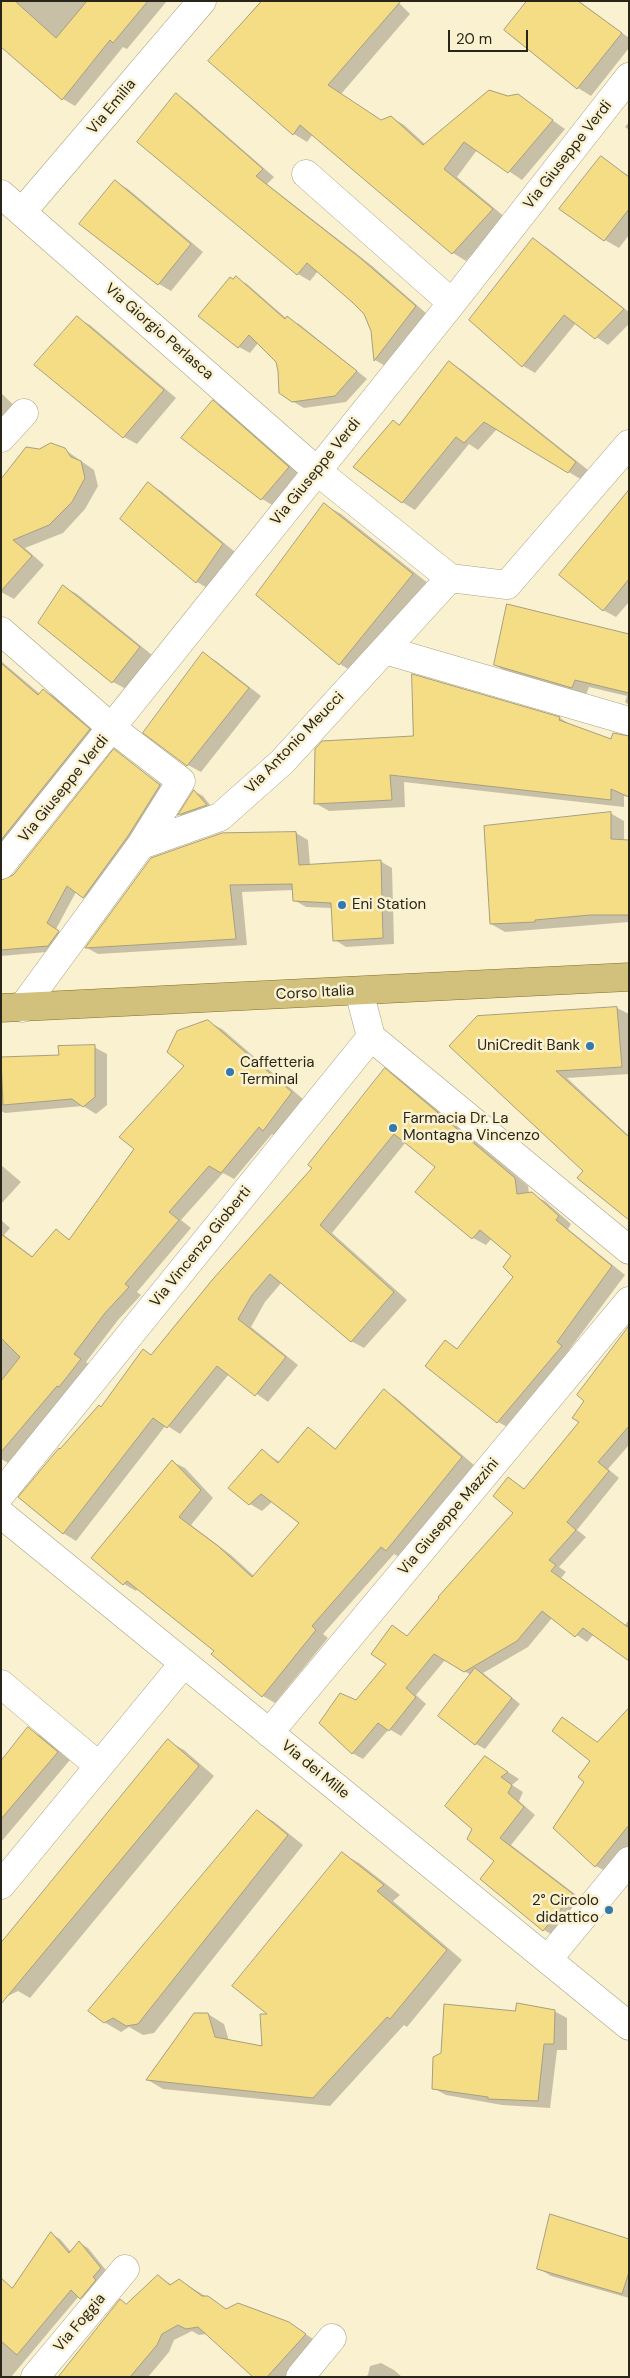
<!DOCTYPE html>
<html>
<head>
<meta charset="utf-8">
<style>
  body { margin:0 }
  #map { position:relative; width:630px; height:2378px; overflow:hidden; background:#faf1d0; font-family:"DM Sans",sans-serif }
  canvas { display:block }
  .frame { position:absolute; inset:0; border:2px solid #292619; pointer-events:none }
  .scale { position:absolute; left:448px; top:30px; width:80px; height:22px; box-sizing:border-box; border:2px solid #292619; border-top:0; padding-left:6px; font-size:15px; line-height:18px; white-space:nowrap; color:#292619; -webkit-text-stroke:4px #faf1d0; paint-order:stroke }
</style>
</head>
<body>
<div id="map">
<canvas width="630" height="2378"></canvas>
<div class="frame"></div>
<div class="scale">20 m</div>
</div>
<script>
const ctx = document.querySelector('canvas').getContext('2d');
ctx.lineJoin = 'round';
function fill(path, color) { ctx.fillStyle = color; ctx.fill(path, 'evenodd'); }
function trace(path, color, width, dash) { ctx.strokeStyle = color; ctx.lineWidth = width; ctx.lineCap = dash ? 'butt' : 'round'; ctx.setLineDash(dash || []); ctx.stroke(path); }
function label(font, color, halo, rows, align = 'center') {
  ctx.font = font + ' "DM Sans",sans-serif'; ctx.lineWidth = 5; ctx.setLineDash([]); ctx.textBaseline = 'middle'; ctx.strokeStyle = halo; ctx.fillStyle = color; for (const [text, x, y, turn = 0] of rows) {
    ctx.save(); ctx.translate(x, y); ctx.rotate((+turn || 0) * Math.PI / 180); ctx.textAlign = isNaN(turn) ? turn : align; if (halo) ctx.strokeText(text, 0, 0); ctx.fillText(text, 0, 0); ctx.restore();
  }
}
fill(new Path2D(`
  M 1,1 L 167,1 L 127,49 L 123,47 L 75,106 L 63,99 Z
  M 261,1 L 397,1 L 410,14 L 341,94 L 382,121 L 391,117 L 404,125 L 426,145 L 508,97 L 518,96 L 565,129 L 522,180 L 477,150 L 457,177 L 506,218 L 466,261 L 453,253 L 313,134 L 307,142 L 294,134 L 210,61 Z
  M 528,1 L 579,1 L 629,38 L 629,48 L 591,96 L 578,88 L 506,29 Z
  M 176,95 L 188,102 L 274,177 L 267,184 L 371,265 L 427,314 L 387,367 L 375,360 L 372,331 L 365,313 L 318,271 L 310,281 L 298,274 L 138,142 Z
  M 629,122 L 629,130 L 625,127 Z
  M 601,158 L 629,176 L 629,235 L 619,248 L 605,240 Z
  M 116,182 L 128,189 L 203,252 L 171,291 L 159,284 Z
  M 533,240 L 546,247 L 629,312 L 629,324 L 608,345 L 576,323 L 535,373 L 523,366 Z
  M 236,278 L 247,284 L 287,319 L 299,324 L 367,379 L 346,402 L 304,408 L 292,401 L 277,362 L 258,343 L 250,353 L 239,347 Z
  M 77,318 L 90,325 L 176,398 L 137,444 L 124,437 L 36,365 Z
  M 449,362 L 462,370 L 588,470 L 582,480 L 497,429 L 478,450 L 469,444 L 415,510 L 402,502 L 394,422 L 400,425 Z
  M 1,393 L 21,412 L 1,434 Z
  M 213,402 L 226,409 L 301,475 L 274,506 L 262,499 Z
  M 64,449 L 94,470 L 98,486 L 85,509 L 63,533 L 25,548 L 44,565 L 14,599 L 1,592 L 1,481 L 40,450 Z
  M 148,484 L 161,491 L 235,552 L 209,589 L 197,582 Z
  M 629,504 L 629,602 L 616,617 L 603,610 Z
  M 325,505 L 341,514 L 429,584 L 356,674 L 340,664 L 258,595 Z
  M 64,587 L 77,594 L 152,655 L 126,689 L 113,682 Z
  M 204,654 L 216,661 L 261,696 L 201,772 L 188,765 Z
  M 1,661 L 40,694 L 43,690 L 57,698 L 102,738 L 1,853 Z
  M 495,665 L 629,671 L 629,705 L 625,702 L 627,696 L 589,687 L 586,695 L 509,673 Z
  M 413,676 L 560,718 L 574,727 L 612,740 L 629,737 L 629,797 L 624,796 L 624,807 L 404,782 L 405,807 L 329,811 L 315,803 L 415,737 Z
  M 114,751 L 170,791 L 93,903 L 76,892 L 56,929 L 68,938 L 58,951 L 1,956 L 1,891 Z
  M 194,791 L 203,796 L 214,810 L 188,820 L 180,815 Z
  M 610,813 L 624,821 L 624,857 L 629,858 L 629,922 L 505,932 L 491,924 Z
  M 296,833 L 308,840 L 310,866 L 380,861 L 392,868 L 394,944 L 346,947 L 335,940 L 332,908 L 306,907 L 294,900 L 294,890 L 242,892 L 247,945 L 98,954 L 87,948 Z
  M 617,1008 L 629,1014 L 629,1074 L 567,1078 L 629,1136 L 629,1218 L 585,1171 L 478,1017 Z
  M 208,1022 L 222,1029 L 304,1100 L 276,1137 L 272,1134 L 234,1179 L 223,1173 L 181,1220 L 191,1228 L 137,1292 L 141,1295 L 118,1320 L 86,1362 L 93,1367 L 10,1464 L 1,1459 L 1,1220 L 10,1228 L 4,1235 L 33,1257 L 56,1231 L 71,1240 L 136,1148 L 185,1066 Z
  M 94,1047 L 107,1054 L 107,1105 L 96,1114 L 83,1106 L 5,1113 L 1,1111 L 1,1058 L 60,1056 Z
  M 385,1070 L 398,1077 L 528,1186 L 529,1194 L 545,1201 L 571,1224 L 568,1229 L 625,1275 L 569,1350 L 574,1354 L 511,1429 L 498,1422 L 445,1342 L 458,1349 L 514,1277 L 513,1256 L 492,1238 L 486,1245 L 473,1238 L 437,1167 L 406,1142 L 332,1233 L 407,1300 L 364,1348 L 351,1341 L 282,1282 L 265,1302 L 251,1327 L 298,1365 L 268,1402 L 229,1374 L 180,1434 L 166,1425 L 76,1541 L 63,1533 L 61,1450 L 101,1408 L 144,1350 L 153,1356 L 314,1168 Z
  M 1,1165 L 21,1182 L 1,1204 Z
  M 629,1329 L 629,1445 L 608,1469 L 619,1478 L 577,1530 L 586,1537 L 559,1567 L 566,1572 L 561,1578 L 625,1625 L 629,1620 L 629,1660 L 594,1634 L 587,1642 L 552,1618 L 528,1647 L 483,1673 L 520,1704 L 485,1749 L 476,1744 L 471,1675 L 445,1660 L 416,1695 L 426,1704 L 401,1736 L 389,1729 L 363,1759 L 352,1753 L 357,1701 L 388,1664 L 392,1627 L 409,1637 L 514,1513 L 508,1478 L 526,1490 L 580,1422 L 585,1401 Z
  M 384,1391 L 396,1398 L 474,1465 L 399,1557 L 394,1554 L 323,1634 L 328,1638 L 275,1703 L 263,1696 L 215,1651 L 138,1588 L 136,1591 L 124,1584 L 173,1462 L 185,1468 L 213,1498 L 191,1525 L 231,1555 L 254,1576 L 301,1523 L 273,1501 L 262,1511 L 250,1504 L 262,1451 L 280,1462 L 308,1429 L 336,1449 Z
  M 629,1710 L 629,1845 L 607,1872 L 596,1866 L 555,1828 L 586,1782 L 598,1743 Z
  M 28,1729 L 41,1736 L 70,1760 L 1,1842 L 1,1763 Z
  M 168,1741 L 184,1750 L 214,1776 L 30,1998 L 18,1991 L 8,1996 Z
  M 497,1765 L 519,1779 L 512,1785 L 523,1792 L 519,1801 L 535,1815 L 511,1845 L 584,1901 L 556,1937 L 544,1930 L 482,1879 L 496,1860 Z
  M 257,1812 L 273,1821 L 303,1845 L 154,2033 L 143,2035 L 129,2027 L 121,2032 L 104,2022 Z
  M 343,1854 L 359,1863 L 400,1895 L 393,1901 L 462,1960 L 407,2027 L 404,2025 L 330,2106 L 163,2089 L 148,2080 L 208,2014 L 224,2024 L 229,2041 L 264,2047 L 270,2015 Z
  M 554,2011 L 567,2018 L 567,2050 L 557,2050 L 550,2108 L 502,2105 L 446,2095 L 433,2088 L 516,2012 Z
  M 51,2234 L 60,2239 L 72,2253 L 80,2243 L 88,2248 L 109,2274 L 89,2303 L 79,2296 L 11,2377 L 1,2377 L 1,2293 L 13,2289 Z
  M 629,2240 L 629,2298 L 551,2276 L 538,2268 Z
  M 158,2276 L 172,2285 L 179,2280 L 228,2310 L 288,2323 L 318,2342 L 285,2377 L 255,2377 L 207,2334 L 199,2335 L 192,2331 L 174,2340 L 169,2352 L 148,2377 L 59,2377 L 127,2305 Z
  M 381,2363 L 394,2370 L 402,2377 L 365,2377 L 368,2375 L 370,2366 Z`), '#0003');
const building = new Path2D(`
  M 1,1 L 15,1 L 56,38 L 87,1 L 148,1 L 113,43 L 110,40 L 62,100 L 1,47 Z
  M 262,1 L 401,1 L 328,85 L 381,120 L 391,116 L 423,145 L 489,90 L 508,96 L 518,94 L 553,120 L 508,173 L 464,142 L 444,169 L 493,209 L 452,254 L 300,125 L 293,135 L 208,61 Z
  M 527,1 L 578,1 L 622,33 L 577,89 L 504,30 Z
  M 176,93 L 263,169 L 256,176 L 359,257 L 416,306 L 374,361 L 371,331 L 364,314 L 352,302 L 307,263 L 297,275 L 137,142 Z
  M 601,156 L 629,177 L 629,209 L 604,241 L 559,209 Z
  M 115,180 L 191,244 L 158,285 L 79,224 Z
  M 533,238 L 624,309 L 595,339 L 564,315 L 522,367 L 469,320 Z
  M 236,276 L 285,319 L 287,316 L 357,371 L 335,396 L 292,402 L 279,393 L 278,371 L 276,362 L 249,335 L 238,348 L 198,316 L 230,277 L 233,279 Z
  M 77,316 L 164,390 L 123,438 L 34,365 Z
  M 449,361 L 576,462 L 568,473 L 484,422 L 464,443 L 456,437 L 402,503 L 353,467 L 393,420 L 399,425 Z
  M 213,400 L 289,467 L 261,500 L 181,438 Z
  M 51,443 L 65,448 L 71,457 L 81,461 L 85,478 L 72,502 L 49,525 L 13,540 L 32,556 L 1,591 L 1,479 L 26,447 L 39,449 Z
  M 148,482 L 223,544 L 196,583 L 120,519 Z
  M 629,490 L 629,579 L 603,611 L 559,575 Z
  M 324,503 L 413,574 L 339,665 L 256,595 Z
  M 63,585 L 140,647 L 112,683 L 38,623 Z
  M 507,604 L 629,634 L 629,693 L 575,680 L 572,688 L 494,665 Z
  M 203,652 L 249,688 L 187,766 L 143,733 Z
  M 1,663 L 38,695 L 43,689 L 90,729 L 1,840 Z
  M 412,674 L 560,717 L 559,720 L 611,739 L 613,733 L 629,736 L 629,797 L 611,789 L 611,800 L 390,775 L 392,800 L 314,804 L 315,749 L 322,741 L 413,736 Z
  M 114,749 L 160,785 L 128,836 L 83,898 L 67,886 L 47,923 L 59,931 L 48,946 L 1,950 L 1,880 L 13,875 Z
  M 194,790 L 207,805 L 178,815 Z
  M 611,812 L 611,839 L 629,840 L 629,915 L 590,915 L 535,920 L 535,922 L 490,924 L 484,826 Z
  M 296,832 L 299,865 L 381,860 L 383,938 L 333,941 L 331,903 L 293,901 L 292,884 L 230,885 L 236,939 L 85,948 L 151,858 L 222,833 Z
  M 617,1007 L 622,1067 L 556,1071 L 629,1137 L 629,1220 L 577,1178 L 583,1171 L 449,1046 L 477,1016 Z
  M 208,1020 L 292,1092 L 263,1131 L 259,1127 L 221,1173 L 209,1166 L 169,1212 L 179,1220 L 125,1284 L 129,1287 L 105,1313 L 74,1354 L 81,1359 L 59,1387 L 57,1386 L 1,1452 L 1,1381 L 20,1357 L 1,1338 L 1,1234 L 32,1257 L 56,1229 L 69,1240 L 134,1149 L 119,1137 L 184,1066 L 167,1052 L 177,1031 Z
  M 95,1045 L 95,1097 L 83,1107 L 72,1099 L 3,1105 L 1,1057 L 59,1055 L 58,1046 Z
  M 385,1068 L 515,1178 L 517,1194 L 532,1192 L 559,1216 L 556,1220 L 612,1266 L 557,1342 L 562,1346 L 497,1423 L 425,1366 L 445,1340 L 457,1349 L 513,1277 L 503,1267 L 511,1256 L 480,1230 L 472,1239 L 415,1192 L 435,1167 L 394,1134 L 320,1225 L 394,1292 L 351,1342 L 270,1274 L 252,1295 L 238,1319 L 286,1357 L 255,1396 L 217,1366 L 167,1428 L 153,1418 L 63,1534 L 18,1497 L 59,1448 L 60,1449 L 99,1405 L 101,1407 L 143,1349 L 151,1355 L 213,1279 L 312,1168 L 308,1165 Z
  M 629,1326 L 629,1426 L 598,1462 L 609,1471 L 567,1522 L 576,1530 L 549,1560 L 556,1565 L 551,1571 L 629,1628 L 629,1661 L 583,1628 L 575,1637 L 542,1611 L 517,1641 L 464,1672 L 434,1654 L 406,1688 L 416,1697 L 389,1731 L 378,1723 L 352,1754 L 319,1723 L 340,1693 L 356,1700 L 386,1664 L 371,1654 L 392,1625 L 407,1636 L 439,1598 L 438,1597 L 513,1513 L 493,1496 L 508,1477 L 524,1489 L 579,1422 L 572,1418 L 584,1401 L 577,1395 Z
  M 384,1389 L 462,1457 L 386,1551 L 381,1547 L 312,1626 L 316,1630 L 262,1697 L 211,1654 L 214,1651 L 127,1581 L 123,1585 L 91,1558 L 172,1460 L 201,1490 L 179,1517 L 218,1546 L 252,1577 L 299,1523 L 261,1494 L 249,1505 L 228,1488 L 262,1449 L 278,1463 L 308,1427 L 335,1449 Z
  M 475,1668 L 512,1698 L 475,1745 L 438,1716 Z
  M 629,1708 L 629,1825 L 595,1867 L 553,1828 L 584,1782 L 578,1777 L 590,1761 L 552,1731 L 562,1717 L 597,1742 Z
  M 28,1727 L 58,1752 L 1,1819 L 1,1761 Z
  M 168,1739 L 199,1766 L 1,2004 L 1,1943 Z
  M 485,1756 L 508,1772 L 501,1777 L 512,1785 L 508,1793 L 524,1807 L 500,1838 L 573,1894 L 543,1931 L 480,1879 L 494,1861 L 467,1839 L 472,1829 L 445,1806 Z
  M 257,1810 L 288,1835 L 138,2024 L 126,2026 L 113,2018 L 104,2023 L 88,2011 Z
  M 342,1852 L 384,1885 L 377,1891 L 447,1950 L 390,2019 L 387,2017 L 313,2098 L 146,2080 L 194,2013 L 208,2013 L 215,2037 L 262,2046 L 260,2014 L 267,2014 L 232,1986 Z
  M 517,2003 L 555,2010 L 554,2044 L 544,2044 L 538,2101 L 488,2099 L 488,2097 L 432,2089 L 433,2057 L 441,2053 L 444,2004 L 515,2011 Z
  M 550,2214 L 629,2239 L 629,2272 L 622,2294 L 537,2269 Z
  M 51,2232 L 69,2253 L 79,2241 L 101,2268 L 93,2277 L 96,2280 L 80,2299 L 71,2290 L 17,2355 L 1,2341 L 1,2278 L 12,2288 Z
  M 158,2275 L 170,2285 L 179,2279 L 202,2296 L 208,2296 L 226,2309 L 238,2303 L 289,2322 L 306,2334 L 267,2377 L 253,2377 L 198,2327 L 186,2329 L 178,2325 L 162,2334 L 157,2345 L 130,2377 L 58,2377 L 120,2299 L 126,2304 Z`);
fill(building, '#f4dd85');
trace(building, '#a79e80', 1);
const minor = new Path2D(`
  M 306,174 L 452,303
  M 1,194 L 317,471 L 450,578 L 507,585 L 629,444
  M 22,212 L 202,1
  M 1,438 L 24,413
  M 1,631 L 113,729 L 181,781 L 141,845 L 22,1008
  M 385,650 L 629,721
  M 141,845 L 220,817 L 282,762 L 450,578
  M 1,865 L 452,303 L 629,77
  M 359,991 L 371,1037
  M 371,1037 L 629,1250
  M 1,1494 L 371,1037
  M 1,1514 L 629,2026
  M 1,1684 L 99,1766
  M 269,1733 L 629,1301
  M 1,1885 L 184,1663
  M 548,1959 L 629,1861
  M 35,2377 L 125,2269
  M 300,2377 L 332,2338`);
const major = new Path2D(`
  M 1,1008 L 629,977`);
trace(minor, '#a9a182', 29);
trace(major, '#826f22', 29);
trace(minor, '#fff', 28);
trace(major, '#d1c17d', 28);
for (const [x, y, r, color] of [
  [342,905,5,"#3379ae"],
  [590,1046,5,"#3379ae"],
  [230,1072,5,"#3379ae"],
  [393,1128,5,"#3379ae"],
  [609,1910,5,"#3379ae"]
]) { const dot = new Path2D(); dot.arc(x, y, r, 0, 2 * Math.PI); ctx.fillStyle = color; ctx.fill(dot); trace(dot, '#faf1d0', 2); }
label('15px', '#292619', '#faf1d0', [
  ["Via Emilia",112,107,-50],
  ["Via Giuseppe Verdi",568,155,-52],
  ["Via Giorgio Perlasca",159,332,41],
  ["Via Giuseppe Verdi",316,472,-51],
  ["Via Antonio Meucci",295,743,-46],
  ["Via Giuseppe Verdi",64,789,-51],
  ["Corso Italia",315,993,-3],
  ["Via Vincenzo Gioberti",201,1247,-51],
  ["Via Giuseppe Mazzini",449,1517,-50],
  ["Via dei Mille",315,1770,39],
  ["Via Foggia",80,2323,-50]
]);
label('15px', '#292619', '#faf1d0', [
  ["Eni Station",352,905],
  ["UniCredit Bank",580,1046,"right"],
  ["Caffetteria",240,1063],
  ["Terminal",240,1080],
  ["Farmacia Dr. La",403,1119],
  ["Montagna Vincenzo",403,1136],
  ["2° Circolo",599,1901,"right"],
  ["didattico",599,1918,"right"]
], 'left');
</script>
</body>
</html>
